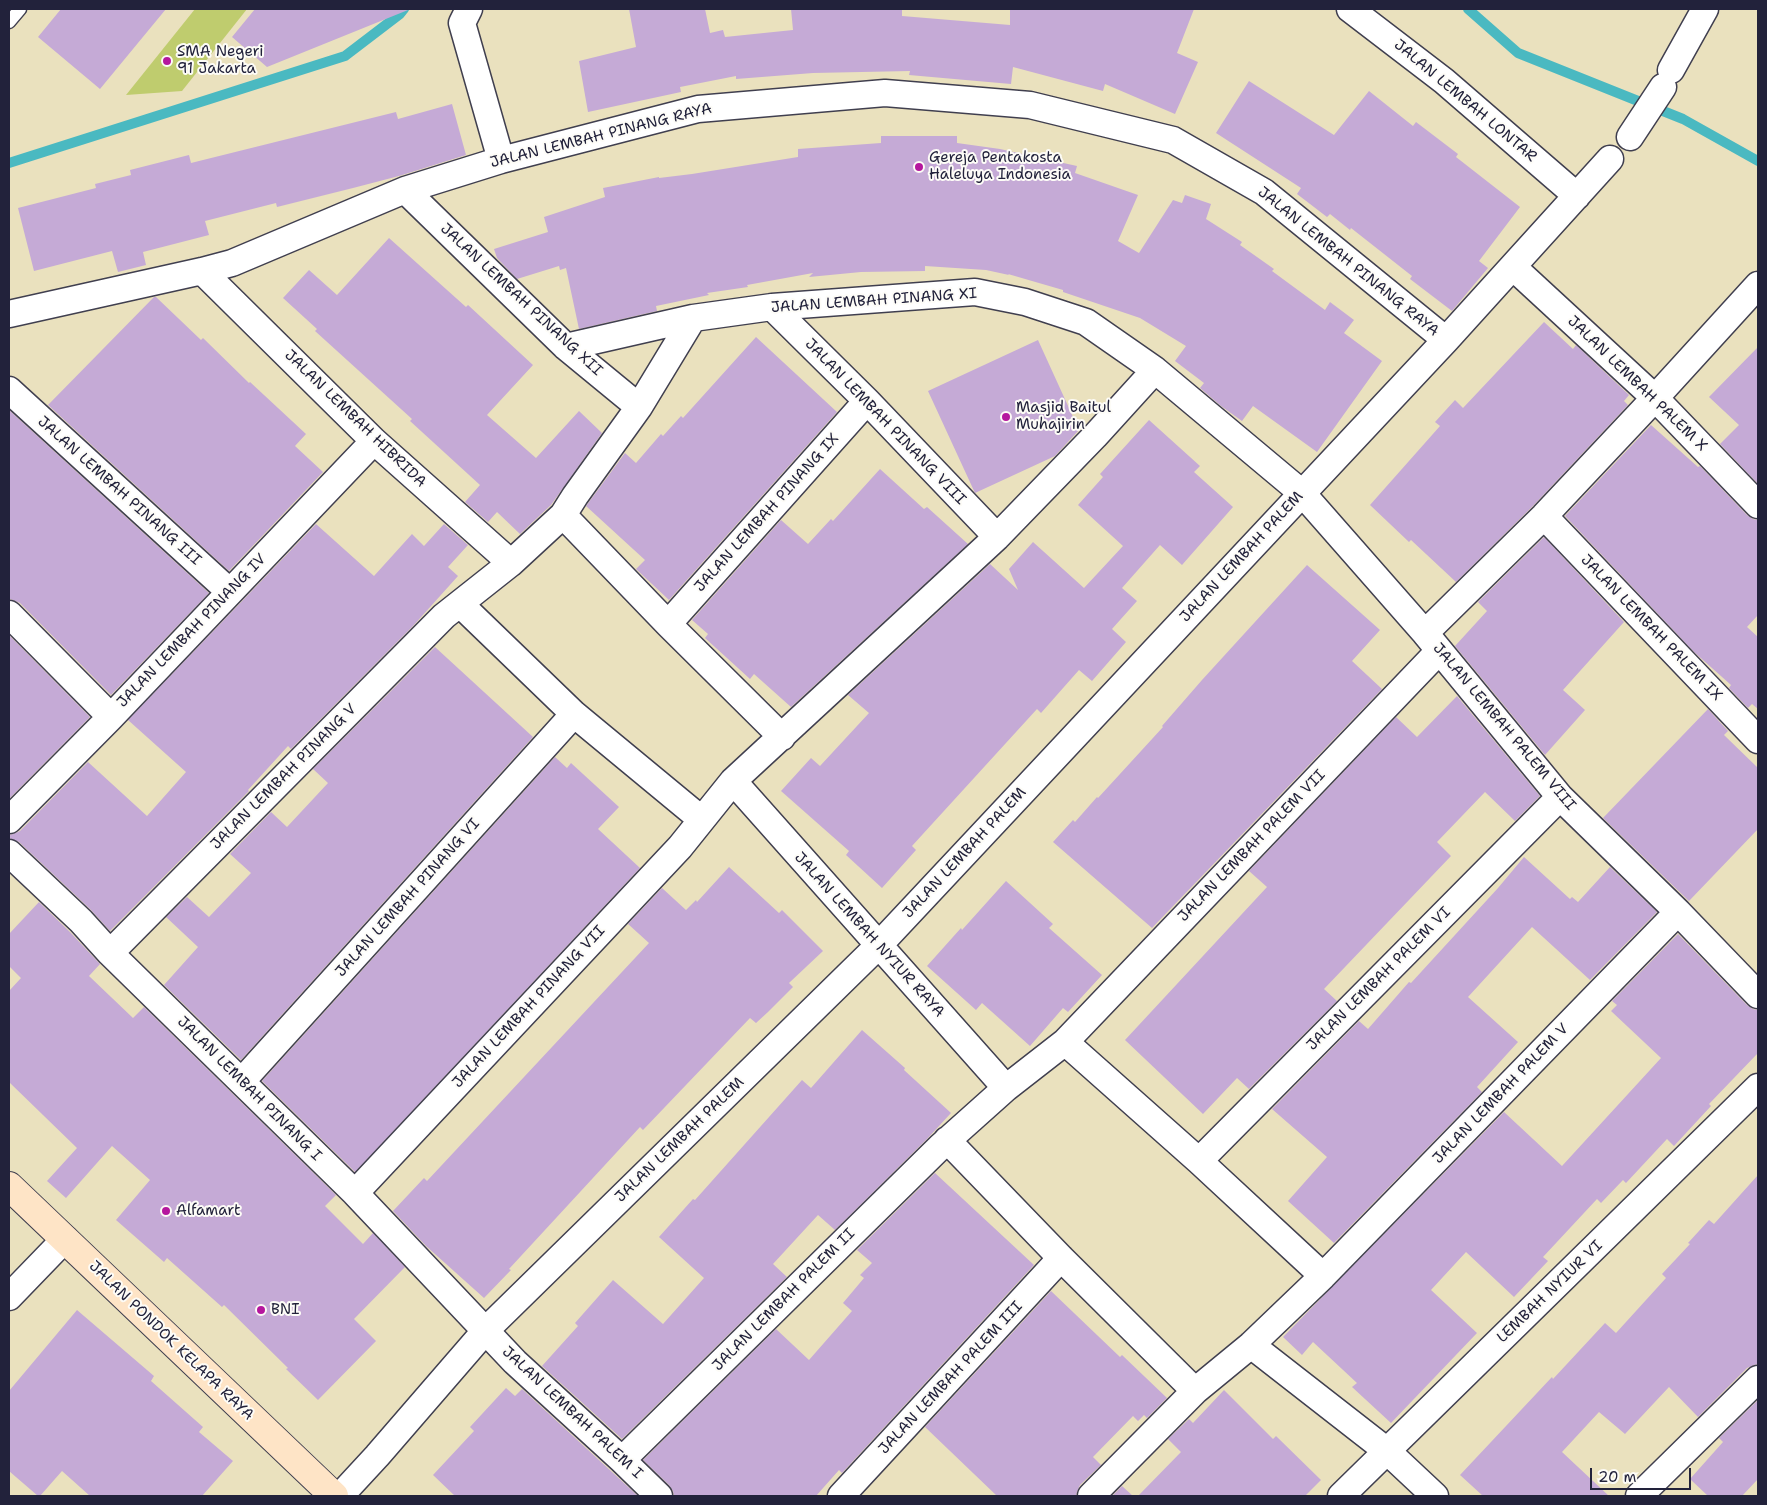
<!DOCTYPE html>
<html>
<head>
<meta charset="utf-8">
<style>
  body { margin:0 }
  #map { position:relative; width:1767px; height:1505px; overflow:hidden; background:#eae1be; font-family:"Shantell Sans",sans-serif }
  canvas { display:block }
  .frame { position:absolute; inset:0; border:10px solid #22223b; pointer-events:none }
  .scale { position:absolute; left:1590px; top:1468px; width:101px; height:22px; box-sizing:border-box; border:2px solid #22223b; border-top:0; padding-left:6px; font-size:15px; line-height:18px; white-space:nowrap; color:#22223b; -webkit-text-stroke:4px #fdfcf7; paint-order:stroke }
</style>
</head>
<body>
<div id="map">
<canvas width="1767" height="1505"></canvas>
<div class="frame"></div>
<div class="scale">20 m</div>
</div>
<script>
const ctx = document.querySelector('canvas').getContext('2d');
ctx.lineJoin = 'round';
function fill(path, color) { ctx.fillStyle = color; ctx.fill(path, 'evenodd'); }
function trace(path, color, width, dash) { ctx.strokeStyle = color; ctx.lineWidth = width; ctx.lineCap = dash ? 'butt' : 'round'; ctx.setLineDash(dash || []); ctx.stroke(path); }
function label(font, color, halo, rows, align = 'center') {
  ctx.font = font + ' "Shantell Sans",sans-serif'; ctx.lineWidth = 4; ctx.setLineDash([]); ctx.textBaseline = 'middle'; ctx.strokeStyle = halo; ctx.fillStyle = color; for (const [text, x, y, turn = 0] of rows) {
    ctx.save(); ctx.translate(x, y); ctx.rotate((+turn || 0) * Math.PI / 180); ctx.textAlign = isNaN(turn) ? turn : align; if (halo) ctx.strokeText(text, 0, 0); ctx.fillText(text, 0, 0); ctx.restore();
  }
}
fill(new Path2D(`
  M 195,9 L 247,9 L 182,91 L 126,95 Z`), '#bfcc6e');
trace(new Path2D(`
  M 1468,9 L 1518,53 L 1683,119 L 1758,161
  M 9,163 L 345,56 L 400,14 L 404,9`), '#4ab9c1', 10);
fill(new Path2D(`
  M 61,9 L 166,9 L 100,89 L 38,37 Z
  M 255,9 L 408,9 L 408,10 L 267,67 L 232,37 Z
  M 629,9 L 705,9 L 710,33 L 723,30 L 725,37 L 793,30 L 791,9 L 902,9 L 902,16 L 1010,25 L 1010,9 L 1194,9 L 1177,53 L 1198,62 L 1175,114 L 1105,84 L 1103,91 L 1013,67 L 1011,84 L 909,75 L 910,71 L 813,73 L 736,79 L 736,76 L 680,87 L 681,92 L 588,112 L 579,61 L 636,47 Z
  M 1249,81 L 1334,135 L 1369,91 L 1413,126 L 1416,122 L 1458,154 L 1456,157 L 1520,207 L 1479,261 L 1488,268 L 1452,311 L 1410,279 L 1412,276 L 1351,228 L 1350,230 L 1330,214 L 1327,217 L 1297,194 L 1301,188 L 1216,133 Z
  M 452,104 L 466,155 L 399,176 L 353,188 L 277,207 L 276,203 L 205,221 L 209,235 L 143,252 L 146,265 L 118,272 L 112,251 L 34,271 L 18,208 L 96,188 L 95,184 L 131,175 L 130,170 L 189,155 L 191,163 L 396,112 L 398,119 Z
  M 881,136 L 957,136 L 957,143 L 1000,149 L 1077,166 L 1075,173 L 1138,195 L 1118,241 L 1139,253 L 1173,200 L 1182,203 L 1185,195 L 1211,204 L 1206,219 L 1242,242 L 1240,245 L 1274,269 L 1272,271 L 1325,310 L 1330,302 L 1354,320 L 1344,333 L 1382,361 L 1317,452 L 1253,406 L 1242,421 L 1221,406 L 1200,388 L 1204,383 L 1175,361 L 1186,346 L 1140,318 L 1063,292 L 1063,290 L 1008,274 L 1009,275 L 986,270 L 925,266 L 925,271 L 861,272 L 809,277 L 813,273 L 747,285 L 748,287 L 707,293 L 709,295 L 656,306 L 657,311 L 579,329 L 566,268 L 560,270 L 559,266 L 517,279 L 497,258 L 494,249 L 548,232 L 544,217 L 605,197 L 603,188 L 659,177 L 659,178 L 692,174 L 798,157 L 798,149 L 881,143 Z
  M 389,238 L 466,307 L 468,305 L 533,365 L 487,415 L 536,458 L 579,411 L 602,433 L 551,505 L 520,534 L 497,512 L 488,522 L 465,502 L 480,485 L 410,421 L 412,419 L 315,331 L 317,329 L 283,298 L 309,270 L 337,295 Z
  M 154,297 L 156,297 L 201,340 L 203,338 L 249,383 L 250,382 L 306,434 L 295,446 L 323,472 L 229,571 L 48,405 Z
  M 1544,322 L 1573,349 L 1576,345 L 1629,395 L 1624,401 L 1628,405 L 1533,506 L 1456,582 L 1411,540 L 1409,542 L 1370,505 L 1440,426 L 1435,422 L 1455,400 L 1463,408 Z
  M 756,337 L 837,412 L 669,600 L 636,569 L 645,560 L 586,506 L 625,453 L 636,463 L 661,434 L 663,436 L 681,416 L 683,418 Z
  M 1038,340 L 1079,430 L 1055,456 L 975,493 L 928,391 Z
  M 1758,347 L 1758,484 L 1720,444 L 1739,425 L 1709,397 Z
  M 9,410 L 209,593 L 111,695 L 20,603 L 13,600 L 9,599 Z
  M 1149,420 L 1200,466 L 1194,472 L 1233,507 L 1182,565 L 1160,545 L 1122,588 L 1137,601 L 1112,629 L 1126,642 L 1092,681 L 1079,670 L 1041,713 L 1037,709 L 912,846 L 916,850 L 882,888 L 846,855 L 849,851 L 781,791 L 811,758 L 820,766 L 869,713 L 848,695 L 990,564 L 1018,590 L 1009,569 L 1033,542 L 1084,588 L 1123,546 L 1078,505 L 1103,477 L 1100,474 Z
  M 1651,425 L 1698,467 L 1700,466 L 1747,515 L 1753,519 L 1758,520 L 1758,615 L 1747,627 L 1758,637 L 1758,709 L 1752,704 L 1748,708 L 1729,688 L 1731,685 L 1694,652 L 1565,516 Z
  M 880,469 L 924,509 L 927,507 L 968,544 L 791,707 L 754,674 L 750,679 L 705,638 L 708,634 L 692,620 L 781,520 L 808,544 L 831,519 L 833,521 Z
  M 316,524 L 374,576 L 412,534 L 424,546 L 444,524 L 468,545 L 448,567 L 458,576 L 413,626 L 291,749 L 288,746 L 248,790 L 249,791 L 110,931 L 91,910 L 19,842 L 9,838 L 9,835 L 13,834 L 20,831 L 88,762 L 147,816 L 186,772 L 128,720 Z
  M 1544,537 L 1624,622 L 1563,690 L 1585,710 L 1545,755 L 1455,646 L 1487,611 L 1478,602 Z
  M 1307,565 L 1380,630 L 1352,661 L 1382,689 L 1152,928 L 1053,842 L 1073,820 L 1075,822 L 1097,797 L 1098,798 L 1163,727 L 1162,726 L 1202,680 Z
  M 9,635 L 90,717 L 9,799 Z
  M 435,647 L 533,737 L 241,1060 L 164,985 L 198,947 L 166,917 L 187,897 L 209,917 L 251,873 L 230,854 L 271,812 L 287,827 L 328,783 L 313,769 Z
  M 1457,696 L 1540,796 L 1515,821 L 1485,792 L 1437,842 L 1451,856 L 1324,989 L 1337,1001 L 1249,1089 L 1237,1078 L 1203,1114 L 1125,1040 L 1267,887 L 1249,871 L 1396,717 L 1417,737 Z
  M 1708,709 L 1728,731 L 1724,735 L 1758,768 L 1758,829 L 1689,901 L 1603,818 Z
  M 555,757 L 567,768 L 571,763 L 619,807 L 598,829 L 640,868 L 355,1172 L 262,1081 Z
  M 1524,857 L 1570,899 L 1572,897 L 1578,902 L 1610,867 L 1657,912 L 1590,980 L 1532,927 L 1468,997 L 1518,1042 L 1477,1087 L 1482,1092 L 1334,1243 L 1288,1201 L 1327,1157 L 1272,1109 L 1359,1021 L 1368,1029 L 1409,982 L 1411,983 L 1498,888 Z
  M 729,867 L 779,913 L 782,910 L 823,951 L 789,983 L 793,987 L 768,1012 L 756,1023 L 750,1018 L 643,1130 L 640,1127 L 509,1269 L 511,1270 L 484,1298 L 426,1246 L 393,1211 L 424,1178 L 427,1181 L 649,943 L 628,924 L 662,888 L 686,910 L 696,900 L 697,902 Z
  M 1006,881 L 1053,924 L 1049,928 L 1102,975 L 1068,1012 L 1063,1008 L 1030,1046 L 982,1003 L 976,1010 L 927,966 L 961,928 L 962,930 Z
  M 39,902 L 70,932 L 100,964 L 89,976 L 133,1018 L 144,1007 L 336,1195 L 325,1206 L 363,1244 L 373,1233 L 405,1267 L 354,1319 L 376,1341 L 318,1400 L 286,1369 L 288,1368 L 224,1305 L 222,1307 L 167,1258 L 164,1262 L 116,1220 L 150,1180 L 112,1146 L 66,1198 L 47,1181 L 77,1148 L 9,1082 L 9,991 L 21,978 L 9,966 L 9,934 Z
  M 1678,934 L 1747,1005 L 1753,1009 L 1758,1010 L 1758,1053 L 1709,1104 L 1711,1106 L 1674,1146 L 1667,1139 L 1626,1183 L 1623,1180 L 1601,1203 L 1597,1199 L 1543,1257 L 1548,1261 L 1514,1297 L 1466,1252 L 1431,1290 L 1477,1333 L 1391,1423 L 1352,1387 L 1357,1383 L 1313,1342 L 1302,1355 L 1283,1337 L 1504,1112 L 1562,1166 L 1661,1058 L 1611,1011 L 1617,1005 L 1612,1001 Z
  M 862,1030 L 905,1068 L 904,1070 L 951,1113 L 927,1139 L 835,1230 L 818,1215 L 773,1264 L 787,1277 L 622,1439 L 542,1366 L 578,1326 L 575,1323 L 613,1280 L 663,1324 L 704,1278 L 659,1237 L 693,1199 L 695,1200 L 802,1080 L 811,1088 Z
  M 935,1173 L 1034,1265 L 842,1473 L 839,1470 L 816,1496 L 674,1496 L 673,1491 L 669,1485 L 643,1460 L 776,1329 L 809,1360 L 852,1311 L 843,1303 L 864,1278 L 860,1275 L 872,1263 L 857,1250 Z
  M 1758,1175 L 1758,1364 L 1754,1365 L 1747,1368 L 1698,1417 L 1669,1387 L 1625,1434 L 1599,1412 L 1562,1452 L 1609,1496 L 1483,1496 L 1460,1475 L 1552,1377 L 1553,1379 L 1605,1323 L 1616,1333 L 1666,1278 L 1662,1274 L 1690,1244 L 1688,1243 L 1709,1220 L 1714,1224 Z
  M 1051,1291 L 1120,1357 L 1122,1355 L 1167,1398 L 1147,1418 L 1144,1415 L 1138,1421 L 1133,1416 L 1093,1457 L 1101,1465 L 1080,1485 L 1077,1492 L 1076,1496 L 997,1496 L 925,1427 Z
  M 77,1310 L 154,1376 L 151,1381 L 203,1427 L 199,1432 L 233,1461 L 202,1496 L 90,1496 L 62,1471 L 40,1496 L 38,1496 L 9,1471 L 9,1391 Z
  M 506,1388 L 515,1396 L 522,1389 L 638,1496 L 455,1496 L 433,1475 L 474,1431 L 470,1427 Z
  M 1224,1390 L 1273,1439 L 1276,1436 L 1321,1480 L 1305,1496 L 1138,1496 L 1181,1452 L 1168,1439 L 1189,1419 L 1193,1423 Z
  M 1758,1400 L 1758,1479 L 1742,1496 L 1708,1496 L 1690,1479 L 1723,1442 L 1719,1438 Z
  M 1122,1486 L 1133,1496 L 1112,1496 Z`), '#c5aad6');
const lane = new Path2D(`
  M 9,22 L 20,9`);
const street = new Path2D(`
  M 469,9 L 462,23 L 501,160
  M 1350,9 L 1444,81 L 1577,196
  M 1671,70 L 1705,9
  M 1630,137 L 1663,87
  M 405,190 L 566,347 L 639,407
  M 1513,267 L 1655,398 L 1758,505
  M 202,271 L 374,441 L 511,563
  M 772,307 L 867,401 L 997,537
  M 9,314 L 202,271 L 232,263 L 405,190 L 501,160 L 698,109 L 885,93 L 1030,105 L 1173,140 L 1264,192 L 1446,340
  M 566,347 L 693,318 L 772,307 L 975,292 L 1025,302 L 1086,322 L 1155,370 L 1302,493 L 1425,633 L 1560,797 L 1678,912 L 1758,995
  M 9,390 L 230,592
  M 563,515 L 668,624 L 782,737
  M 1544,516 L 1758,740
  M 460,604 L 574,714 L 701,819
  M 9,614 L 111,717
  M 668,624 L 867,401
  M 1425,633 L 1544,516 L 1655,398 L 1758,285
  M 733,781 L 1006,1088
  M 9,820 L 111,717 L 374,441
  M 9,853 L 81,921 L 110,953 L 355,1193 L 515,1362 L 622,1460 L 659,1496
  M 110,953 L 444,616 L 511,563 L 563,515 L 575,496 L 639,407 L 693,318
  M 1065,1042 L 1199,1161 L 1323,1276
  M 242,1081 L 574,714
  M 947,1140 L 1061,1258 L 1195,1391
  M 1199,1161 L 1560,797
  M 355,1193 L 680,847 L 733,781 L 997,537 L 1095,436 L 1155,370
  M 9,1297 L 65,1239
  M 1251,1345 L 1387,1451 L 1435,1496
  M 622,1460 L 940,1147 L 1006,1088 L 1065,1042 L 1439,651
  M 340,1496 L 377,1456 L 486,1330 L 878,946 L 1446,340 L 1610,159
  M 841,1496 L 1061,1258
  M 1091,1496 L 1195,1391 L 1251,1345 L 1323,1276 L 1678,912
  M 1341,1496 L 1758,1087
  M 1639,1496 L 1758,1379`);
const secondary = new Path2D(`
  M 9,1186 L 334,1496`);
trace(lane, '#403f4f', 15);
trace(street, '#403f4f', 29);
trace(secondary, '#403f4f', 30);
trace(lane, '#fff', 12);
trace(street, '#fff', 26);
trace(secondary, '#fee4c6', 28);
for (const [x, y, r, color] of [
  [167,61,5,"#b5179e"],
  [919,167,5,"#b5179e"],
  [1006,417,5,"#b5179e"],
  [166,1211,5,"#b5179e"],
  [261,1310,5,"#b5179e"]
]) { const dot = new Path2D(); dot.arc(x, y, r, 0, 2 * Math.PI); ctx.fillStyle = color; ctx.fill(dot); trace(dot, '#fdfcf7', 2); }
label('15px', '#22223b', '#fdfcf7', [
  ["SMA Negeri",177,52],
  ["91 Jakarta",177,69],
  ["Gereja Pentakosta",929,158],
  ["Haleluya Indonesia",929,175],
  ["Masjid Baitul",1016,408],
  ["Muhajirin",1016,425],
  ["Alfamart",176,1211],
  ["BNI",271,1310]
], 'left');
label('15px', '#22223b', '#fdfcf7', [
  ["JALAN LEMBAH LONTAR",1465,101,40],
  ["JALAN LEMBAH PINANG RAYA",601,136,-14],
  ["JALAN LEMBAH PINANG RAYA",1348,262,39],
  ["JALAN LEMBAH PINANG XII",521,300,43],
  ["JALAN LEMBAH PINANG XI",874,301,-4],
  ["JALAN LEMBAH PALEM X",1637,384,44],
  ["JALAN LEMBAH HIBRIDA",355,419,44],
  ["JALAN LEMBAH PINANG VIII",885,422,46],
  ["JALAN LEMBAH PINANG III",119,491,42],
  ["JALAN LEMBAH PINANG IX",767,513,-48],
  ["JALAN LEMBAH PALEM",1242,557,-47],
  ["JALAN LEMBAH PALEM IX",1651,628,46],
  ["JALAN LEMBAH PINANG IV",192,631,-46],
  ["JALAN LEMBAH PALEM VIII",1504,727,50],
  ["JALAN LEMBAH PINANG V",284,777,-45],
  ["JALAN LEMBAH PALEM VII",1252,846,-46],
  ["JALAN LEMBAH PALEM",965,853,-47],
  ["JALAN LEMBAH PINANG VI",408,898,-48],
  ["JALAN LEMBAH NYIUR RAYA",869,935,48],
  ["JALAN LEMBAH PALEM VI",1379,979,-45],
  ["JALAN LEMBAH PINANG VII",529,1007,-47],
  ["JALAN LEMBAH PINANG I",249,1089,45],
  ["JALAN LEMBAH PALEM V",1501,1094,-46],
  ["JALAN LEMBAH PALEM",680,1140,-44],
  ["LEMBAH NYIUR VI",1550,1292,-44],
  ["JALAN LEMBAH PALEM II",784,1300,-45],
  ["JALAN PONDOK KELAPA RAYA",171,1341,44],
  ["JALAN LEMBAH PALEM III",951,1378,-47],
  ["JALAN LEMBAH PALEM I",572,1413,43]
]);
</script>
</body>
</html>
